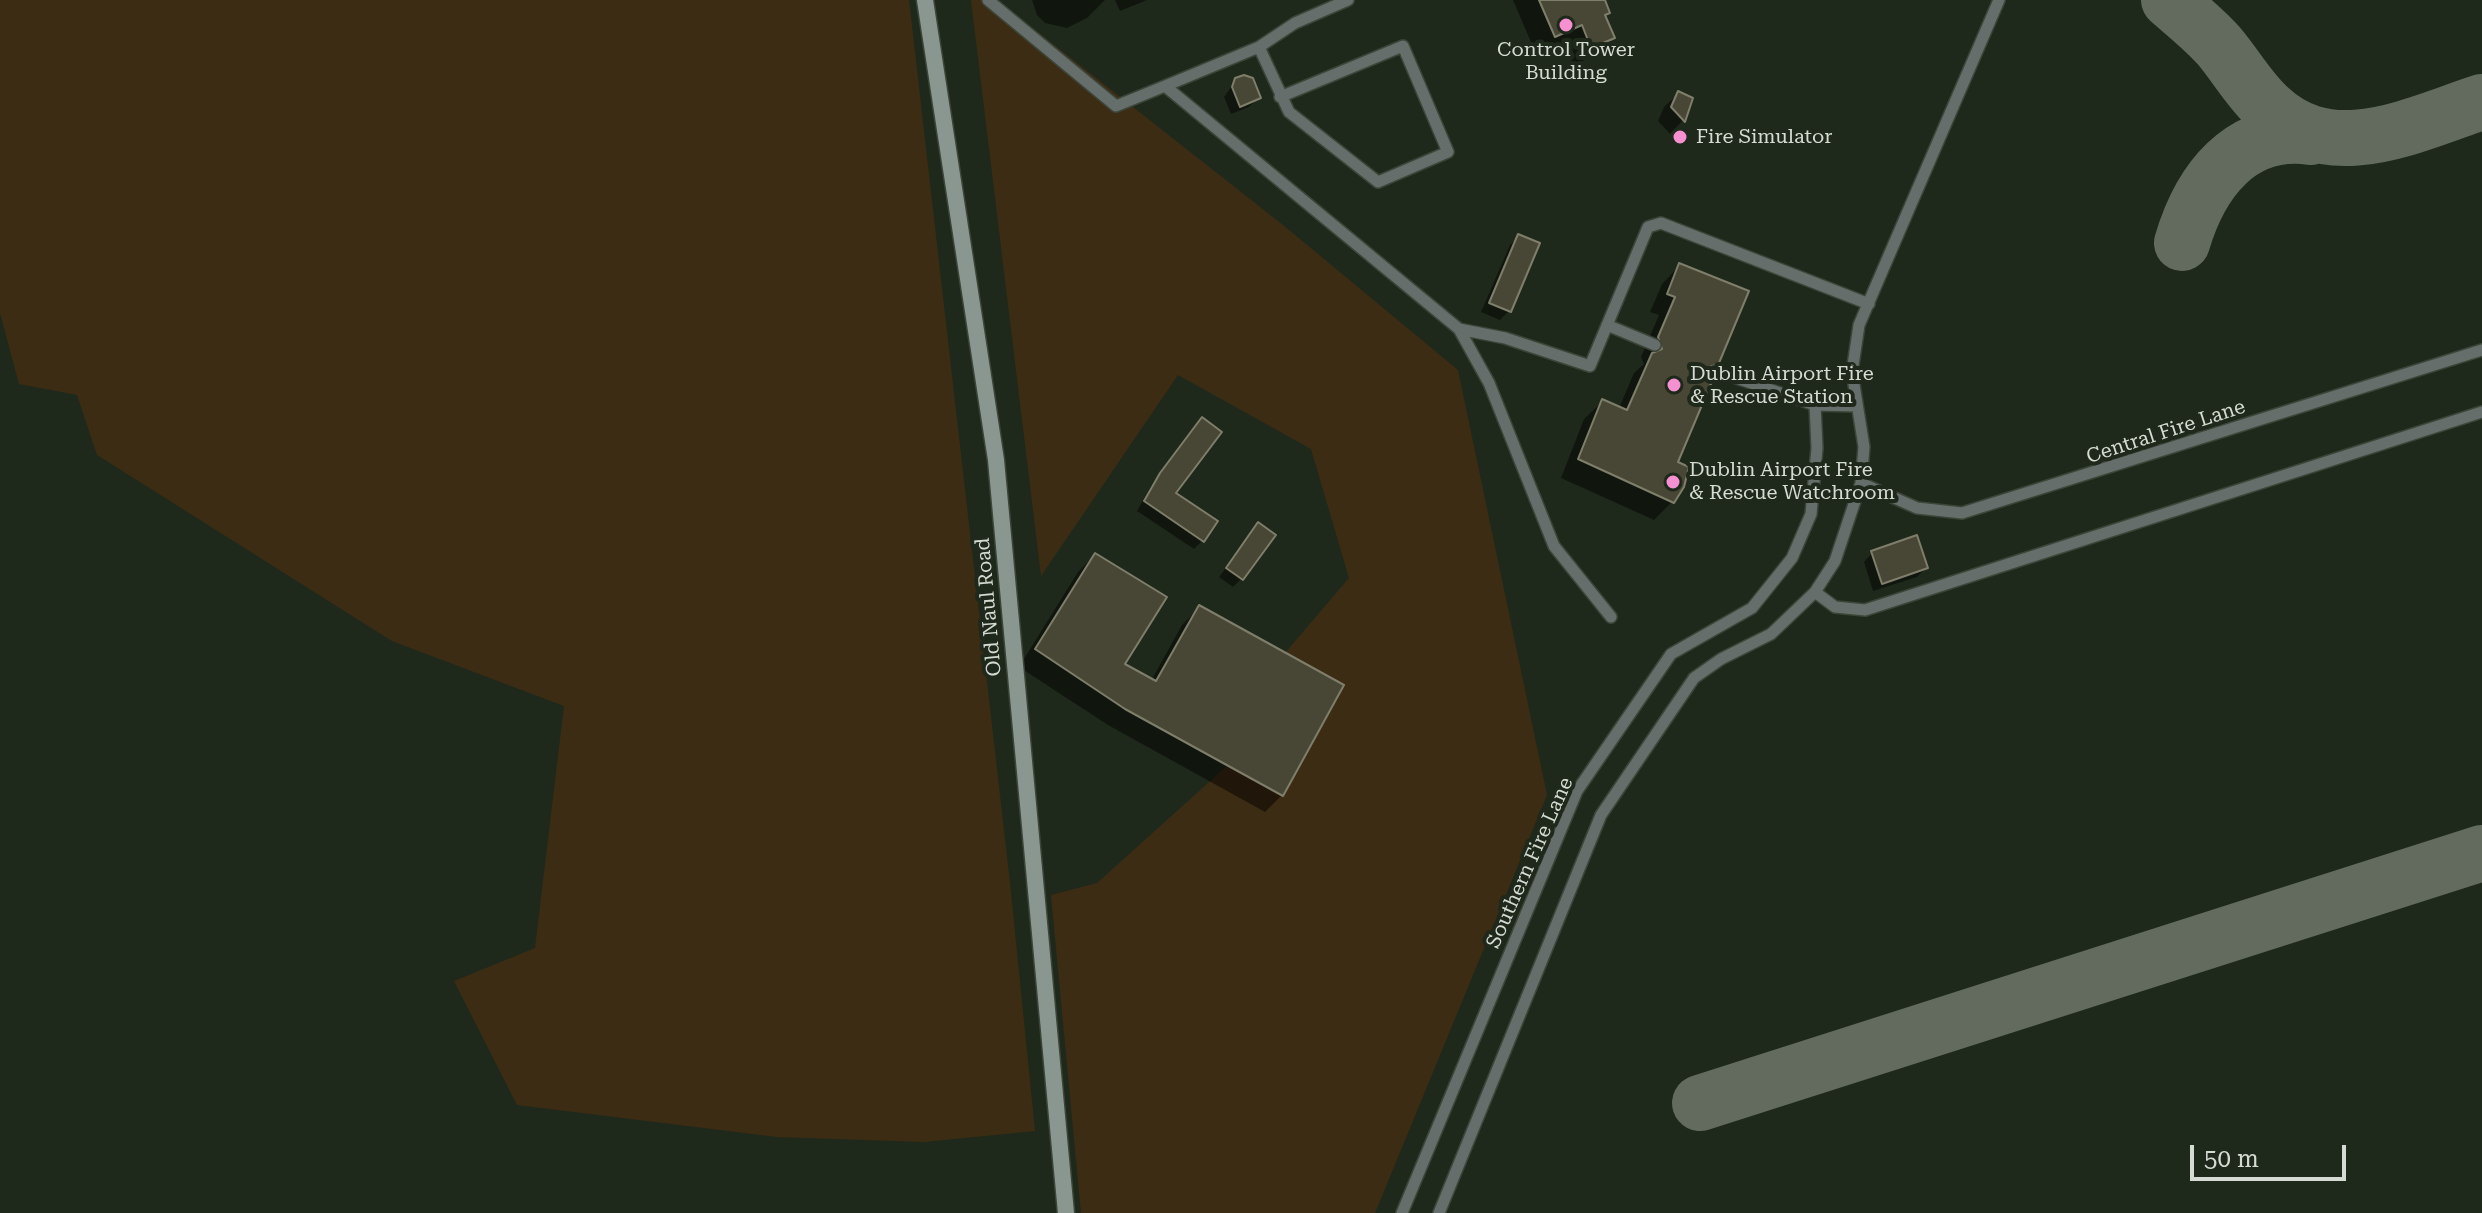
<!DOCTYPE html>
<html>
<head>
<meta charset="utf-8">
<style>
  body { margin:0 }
  #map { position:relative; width:2482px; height:1213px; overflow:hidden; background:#1f291b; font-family:"Roboto Serif",serif }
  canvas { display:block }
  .scale { position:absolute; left:2190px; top:1145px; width:156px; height:36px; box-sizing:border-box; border:4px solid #d5dbd2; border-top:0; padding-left:10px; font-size:24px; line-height:28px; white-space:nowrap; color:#d5dbd2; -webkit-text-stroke:6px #1f291b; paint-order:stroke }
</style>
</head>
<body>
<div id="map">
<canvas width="2482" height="1213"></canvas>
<div class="scale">50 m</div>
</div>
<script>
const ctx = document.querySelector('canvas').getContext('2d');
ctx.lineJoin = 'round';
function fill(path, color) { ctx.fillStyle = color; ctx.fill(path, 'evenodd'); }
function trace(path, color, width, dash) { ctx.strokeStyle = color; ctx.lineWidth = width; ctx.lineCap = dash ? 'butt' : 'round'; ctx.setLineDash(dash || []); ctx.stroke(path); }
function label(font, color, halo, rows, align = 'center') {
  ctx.font = font + ' "Roboto Serif",serif'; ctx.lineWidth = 8; ctx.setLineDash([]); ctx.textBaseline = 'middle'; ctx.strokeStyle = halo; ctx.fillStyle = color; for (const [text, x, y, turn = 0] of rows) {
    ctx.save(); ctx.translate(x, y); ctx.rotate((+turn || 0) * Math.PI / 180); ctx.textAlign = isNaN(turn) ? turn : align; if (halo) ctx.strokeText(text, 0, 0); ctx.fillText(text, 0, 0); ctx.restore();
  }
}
fill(new Path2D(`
  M 0,0 L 909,0 L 1010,883 L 1035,1131 L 924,1142 L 777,1137 L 517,1105 L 454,981 L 535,948 L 564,706 L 392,641 L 97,455 L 77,395 L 19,384 L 0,313 Z
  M 971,0 L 997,0 L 1283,225 L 1458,370 L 1547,795 L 1375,1213 L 1081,1213 L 1051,895 L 1097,883 L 1228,765 L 1283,796 L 1344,685 L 1285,653 L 1349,578 L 1311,449 L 1178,375 L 1041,576 Z`), '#3d2c14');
fill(new Path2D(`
  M 1032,0 L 1105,0 L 1087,18 L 1067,28 L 1045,23 L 1037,15 Z
  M 1115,0 L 1147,0 L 1120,11 Z
  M 1513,0 L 1603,0 L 1608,12 L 1604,17 L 1612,38 L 1594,56 L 1573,65 L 1563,42 L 1536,54 Z
  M 1236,80 L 1258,98 L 1249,107 L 1231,114 L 1224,97 Z
  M 1678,94 L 1690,99 L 1683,120 L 1670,134 L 1658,121 L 1664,107 Z
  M 1519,236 L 1509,311 L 1500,320 L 1481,312 L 1510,245 Z
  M 1680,265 L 1718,362 L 1707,372 L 1676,463 L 1672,502 L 1654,520 L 1561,478 L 1584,419 L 1603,401 L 1619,408 L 1634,373 L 1644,364 L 1641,357 L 1659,315 L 1650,312 L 1662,284 Z
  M 1194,428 L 1173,493 L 1203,540 L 1194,549 L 1137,511 L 1152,484 Z
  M 1259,525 L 1242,578 L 1233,587 L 1219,577 Z
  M 1872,553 L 1926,568 L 1917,577 L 1873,591 L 1864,562 Z
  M 1095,555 L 1122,665 L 1151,681 L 1182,625 L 1199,608 L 1282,795 L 1265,812 L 1108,725 L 1019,667 L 1078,572 Z`), '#0007');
trace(new Path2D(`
  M 2169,0 C 2186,15 2204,29 2219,46 C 2236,66 2249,90 2269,108 C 2332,167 2411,125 2482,102
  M 2182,243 C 2200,182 2240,127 2311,137
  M 1700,1103 L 2482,853`), '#626b5e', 56);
const building = new Path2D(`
  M 1539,0 L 1605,0 L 1610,13 L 1605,15 L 1615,38 L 1591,48 L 1582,25 L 1555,37 Z
  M 1244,75 L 1253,78 L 1261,98 L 1240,107 L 1232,87 L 1235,78 Z
  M 1678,91 L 1693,98 L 1685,122 L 1671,107 Z
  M 1518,234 L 1540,243 L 1511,312 L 1489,303 Z
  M 1679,263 L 1749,291 L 1719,363 L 1708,368 L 1713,379 L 1678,462 L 1689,467 L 1684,487 L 1674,503 L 1578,459 L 1602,399 L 1627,410 L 1652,353 L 1662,349 L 1658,337 L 1675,297 L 1667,294 Z
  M 1202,417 L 1222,432 L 1176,493 L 1218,521 L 1204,542 L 1144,501 L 1160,473 Z
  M 1258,522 L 1276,535 L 1243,580 L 1226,568 Z
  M 1917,535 L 1928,568 L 1882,584 L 1871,551 Z
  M 1095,553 L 1167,597 L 1125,664 L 1156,681 L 1199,605 L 1344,685 L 1283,796 L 1125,709 L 1035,649 Z`);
fill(building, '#484736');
trace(building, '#7f7e6b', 2);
const service = new Path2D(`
  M 988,0 L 1116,106 L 1165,86 L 1459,329
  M 1259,47 L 1289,112 L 1378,182 L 1448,152 L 1403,46 L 1280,97
  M 1165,86 L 1259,47 L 1295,23 L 1348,0
  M 1607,325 L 1655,345
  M 1716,371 L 1815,405 L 1857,406
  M 1861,483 L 1917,508 L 1962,513 L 2482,350
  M 1815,592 L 1835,607 L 1865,610 L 2482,412
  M 1611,617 L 1554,546 L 1489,383 L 1459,329 L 1505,338 L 1590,366 L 1648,227 L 1661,223 L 1869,304
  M 1402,1213 L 1577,791 L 1671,654 L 1752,608 L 1792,558 L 1811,514 L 1817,448 L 1815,405
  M 1439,1213 L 1601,815 L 1694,678 L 1721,659 L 1771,634 L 1815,592 L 1835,561 L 1861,483 L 1864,447 L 1852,372 L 1859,325 L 1999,0`);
const secondary = new Path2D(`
  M 925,0 L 996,460 L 1066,1213`);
trace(service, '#3c4538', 14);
trace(secondary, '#3c4538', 19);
trace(service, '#656e6a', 11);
trace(secondary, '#899790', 16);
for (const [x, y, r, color] of [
  [1566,25,8,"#f690d0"],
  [1680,137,8,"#f690d0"],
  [1674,385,8,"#f690d0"],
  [1673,482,8,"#f690d0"]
]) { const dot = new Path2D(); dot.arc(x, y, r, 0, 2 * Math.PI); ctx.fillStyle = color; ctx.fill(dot); trace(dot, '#1f291b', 3); }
label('20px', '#d5dbd2', '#1f291b', [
  ["Control Tower",1566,50,"center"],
  ["Building",1566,73,"center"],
  ["Fire Simulator",1696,137],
  ["Dublin Airport Fire",1690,374],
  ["& Rescue Station",1690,397],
  ["Dublin Airport Fire",1689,470],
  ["& Rescue Watchroom",1689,493]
], 'left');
label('20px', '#d5dbd2', '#1f291b', [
  ["Central Fire Lane",2166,432,-18],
  ["Old Naul Road",989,607,-95],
  ["Southern Fire Lane",1530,863,-66]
]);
</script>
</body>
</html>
